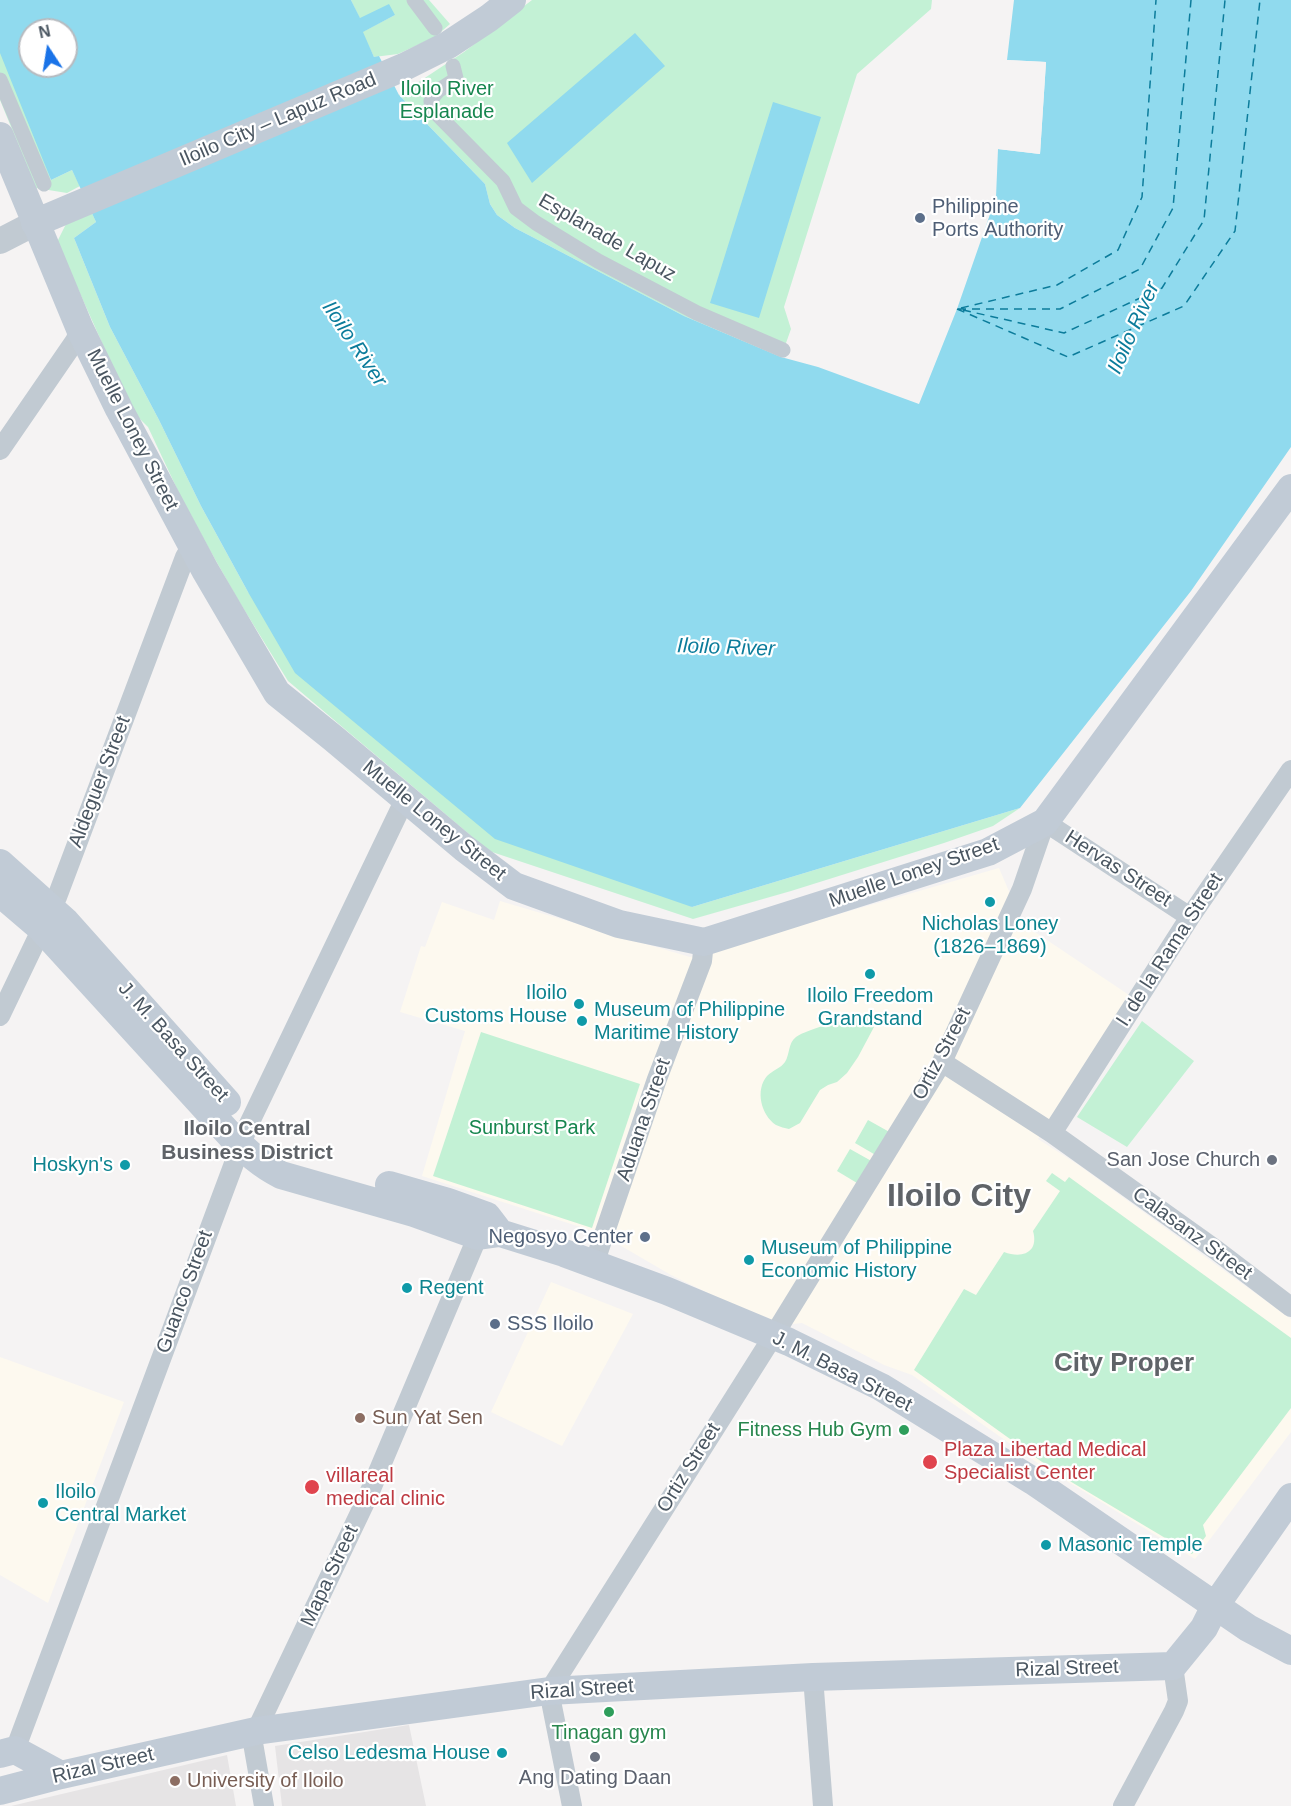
<!DOCTYPE html>
<html>
<head>
<meta charset="utf-8">
<style>
  body { margin:0 }
  #map { position:relative; width:1291px; height:1806px; overflow:hidden; background:#f5f3f3; font-family:Helvetica,sans-serif }
  canvas { display:block }
  .north { position:absolute; left:18px; top:18px; width:60px; height:60px; box-sizing:border-box; background:#fff; border:2px solid #b7bbc0; border-radius:50%; rotate:348deg; font-size:16px; font-weight:700; line-height:24px; text-align:center; color:#4a5661 }
  .north::after { content:''; display:block; margin:auto; width:21px; height:27px; background:#1a73e8; clip-path:polygon(50% 0,100% 100%,50% 72%,0 100%) }
</style>
</head>
<body>
<div id="map">
<canvas width="1291" height="1806"></canvas>
<div class="north">N</div>
</div>
<script>
const ctx = document.querySelector('canvas').getContext('2d');
ctx.lineJoin = 'round';
function fill(path, color) { ctx.fillStyle = color; ctx.fill(path, 'evenodd'); }
function trace(path, color, width, dash) { ctx.strokeStyle = color; ctx.lineWidth = width; ctx.lineCap = dash ? 'butt' : 'round'; ctx.setLineDash(dash || []); ctx.stroke(path); }
function label(font, color, halo, rows, align = 'center') {
  ctx.font = font + ' Helvetica,sans-serif'; ctx.lineWidth = 4.5; ctx.setLineDash([]); ctx.textBaseline = 'middle'; ctx.strokeStyle = halo; ctx.fillStyle = color; for (const [text, x, y, turn = 0] of rows) {
    ctx.save(); ctx.translate(x, y); ctx.rotate((+turn || 0) * Math.PI / 180); ctx.textAlign = isNaN(turn) ? turn : align; if (halo) ctx.strokeText(text, 0, 0); ctx.fillText(text, 0, 0); ctx.restore();
  }
}
fill(new Path2D(`
  M 999,868 L 1023,924 L 1132,997 L 1038,1139 L 1077,1164 L 1291,1319 L 1291,1432 L 1195,1559 L 1042,1466 L 912,1375 L 884,1365 L 802,1323 L 776,1326 L 671,1275 L 599,1233 L 422,1176 L 465,1031 L 400,1012 L 421,946 L 425,947 L 442,902 L 494,920 L 500,901 L 690,957 Z
  M 551,1282 L 633,1314 L 562,1446 L 491,1412 Z
  M 0,1357 L 124,1402 L 48,1603 L 0,1575 Z`), '#fdf9ef');
fill(new Path2D(`
  M 409,1725 L 426,1806 L 282,1806 L 275,1746 Z
  M 227,1755 L 236,1806 L 11,1806 Z`), '#e6e4e5');
fill(new Path2D(`
  M 351,0 L 429,0 L 450,24 L 435,37 L 398,54 L 374,57 L 362,32 L 395,15 L 360,19 Z
  M 532,0 L 932,0 L 931,9 L 857,74 L 784,307 L 791,329 L 781,357 L 684,316 L 515,228 L 497,215 L 490,204 L 485,184 L 399,95 L 464,52 Z
  M 0,41 L 51,180 L 72,170 L 80,186 L 67,193 L 36,188 L 0,100 Z
  M 91,211 L 96,222 L 74,238 L 110,327 L 159,420 L 201,506 L 248,592 L 692,907 L 1020,808 L 993,826 L 944,843 L 791,891 L 693,919 L 489,851 L 288,681 L 237,598 L 207,545 L 179,493 L 148,427 L 133,412 L 57,242 L 69,218 Z
  M 867,1016 L 873,1020 L 874,1027 L 858,1057 L 847,1073 L 837,1082 L 828,1085 L 820,1090 L 800,1123 L 789,1129 C 785,1128 780,1127 776,1125 C 761,1115 755,1090 767,1076 C 773,1070 781,1068 785,1062 C 790,1054 788,1043 796,1037 C 807,1029 853,1017 867,1016 Z
  M 1142,1021 L 1194,1061 L 1127,1147 L 1077,1117 Z
  M 481,1032 L 640,1084 L 592,1228 L 433,1176 Z
  M 868,1120 L 893,1134 L 879,1157 L 855,1143 Z
  M 850,1149 L 875,1163 L 862,1186 L 837,1171 Z
  M 1052,1173 L 1065,1182 L 1069,1177 L 1291,1338 L 1291,1408 L 1203,1525 L 1206,1536 L 1192,1554 L 1063,1477 L 914,1370 L 964,1289 L 976,1295 L 1004,1252 C 1023,1259 1039,1252 1033,1231 L 1060,1191 L 1046,1181 Z`), '#c3f1d5');
fill(new Path2D(`
  M 0,0 L 351,0 L 360,18 L 389,4 L 395,15 L 363,32 L 374,57 L 379,56 L 399,95 L 485,184 L 490,204 L 497,215 L 515,228 L 684,316 L 781,357 L 818,367 L 919,404 L 957,309 L 996,197 L 998,149 L 1040,154 L 1046,62 L 1007,60 L 1014,0 L 1291,0 L 1291,447 L 1191,591 L 1020,808 L 692,907 L 495,839 L 295,673 L 248,592 L 201,506 L 159,420 L 110,327 L 74,238 L 96,222 L 72,170 L 51,180 L 0,53 ZM 30,30 L 66,30 L 66,66 L 30,66 Z
  M 635,33 L 665,66 L 532,183 L 507,143 Z
  M 773,102 L 821,117 L 759,318 L 710,303 Z`), '#90daee');
fill(new Path2D(`
  M 1007,60 L 1046,62 L 1040,154 L 998,149 L 998,146 L 1037,151 L 1043,65 L 1007,63 Z`), '#f5f3f3');
trace(new Path2D(`
  M 961,308 L 1057,285 L 1118,250 L 1142,197 L 1156,0
  M 957,309 L 1068,357 L 1184,306 L 1235,231 L 1260,0
  M 958,309 L 1060,309 L 1140,269 L 1173,208 L 1191,0
  M 963,310 L 1064,333 L 1162,288 L 1204,220 L 1225,0`), '#0c7c9b', 1.5, [8, 6]);
trace(new Path2D(`
  M 414,0 L 435,28
  M 453,66 L 456,78 C 446,89 439,85 431,101 L 432,109 L 503,181 L 516,208 L 536,223 L 598,261 L 697,313 L 783,350
  M 0,80 L 44,184`), '#c1cad2', 15);
trace(new Path2D(`
  M 0,450 L 75,341 L 80,329
  M 0,1016 L 57,897 L 185,557 L 192,545
  M 942,1062 L 1052,1133 L 1216,1250 L 1291,1307
  M 1052,1133 L 1190,917 L 1291,770
  M 594,1264 L 657,1079 L 702,961 L 704,942
  M 813,1677 L 823,1806
  M 15,1750 L 248,1126 L 405,799
  M 264,1806 L 253,1743 L 256,1731 L 368,1496 L 482,1226
  M 572,1806 L 549,1691 L 777,1330 L 942,1062 L 1022,889 L 1045,822 L 1190,917
  M 1123,1806 L 1174,1711 L 1178,1701 L 1173,1666`), '#c1cad2', 20);
trace(new Path2D(`
  M 0,241 L 35,223`), '#c1cad2', 26);
trace(new Path2D(`
  M 0,136 L 80,329 L 119,409 L 205,570 L 277,693 L 333,738 L 464,848 L 514,886 L 619,924 L 704,942 L 988,852 L 1045,822 L 1291,488
  M 35,223 L 404,67 L 448,45 L 489,18 L 512,0
  M 0,863 L 66,922 L 227,1102
  M 0,893 L 41,928 L 231,1136 C 247,1152 261,1165 281,1175 L 414,1213 L 478,1236 L 500,1233 L 564,1253 L 667,1291 L 789,1342 L 881,1387 L 1033,1481 L 1248,1628 L 1291,1651
  M 389,1185 L 448,1202 L 487,1216 L 500,1233
  M 0,1754 L 15,1750 L 61,1775
  M 0,1791 L 61,1775 L 256,1731 L 549,1691 L 813,1677 L 1173,1666 L 1204,1628 L 1215,1606 L 1291,1497`), '#c1cbd6', 28);
for (const [x, y, r, color] of [
  [920,218,6,"#5c6f8a"],
  [990,902,6,"#0f9aa8"],
  [870,974,6,"#0f9aa8"],
  [579,1004,6,"#0f9aa8"],
  [582,1021,6,"#0f9aa8"],
  [1272,1160,6,"#6b7280"],
  [125,1165,6,"#0f9aa8"],
  [645,1237,6,"#5c6f8a"],
  [749,1260,6,"#0f9aa8"],
  [407,1288,6,"#0f9aa8"],
  [495,1324,6,"#5c6f8a"],
  [360,1418,6,"#8d6e63"],
  [904,1430,6,"#2e9e5b"],
  [930,1462,8,"#e0444e"],
  [312,1487,8,"#e0444e"],
  [43,1503,6,"#0f9aa8"],
  [1046,1545,6,"#0f9aa8"],
  [609,1712,6,"#2e9e5b"],
  [502,1753,6,"#0f9aa8"],
  [595,1757,6,"#6b7280"],
  [175,1781,6,"#8d6e63"]
]) { const dot = new Path2D(); dot.arc(x, y, r, 0, 2 * Math.PI); ctx.fillStyle = color; ctx.fill(dot); trace(dot, '#fff', 2); }
label('20px', '#17864f', '#fff', [
  ["Iloilo River",447,89],
  ["Esplanade",447,112],
  ["Sunburst Park",532,1128]
]);
label('20px', '#4a5661', '#fff', [
  ["Iloilo City – Lapuz Road",278,120,-23],
  ["Esplanade Lapuz",607,238,30],
  ["Muelle Loney Street",132,430,63],
  ["Aldeguer Street",100,782,-69],
  ["Muelle Loney Street",434,821,39],
  ["Hervas Street",1118,869,33],
  ["Muelle Loney Street",914,873,-19],
  ["I. de la Rama Street",1170,950,-57],
  ["J. M. Basa Street",173,1042,48],
  ["Ortiz Street",942,1054,-62],
  ["Aduana Street",644,1120,-71],
  ["Calasanz Street",1192,1234,36],
  ["Guanco Street",185,1292,-70],
  ["J. M. Basa Street",842,1372,27],
  ["Ortiz Street",689,1468,-58],
  ["Mapa Street",330,1576,-65],
  ["Rizal Street",1067,1669,-2],
  ["Rizal Street",582,1690,-4],
  ["Rizal Street",103,1766,-13]
]);
label('20px', '#4e5e75', '#fff', [
  ["Philippine",932,207],
  ["Ports Authority",932,230],
  ["Negosyo Center",633,1237,"right"],
  ["SSS Iloilo",507,1324]
], 'left');
label('20px', '#0d838f', '#fff', [
  ["Nicholas Loney",990,924,"center"],
  ["(1826–1869)",990,947,"center"],
  ["Iloilo",567,993,"right"],
  ["Customs House",567,1016,"right"],
  ["Iloilo Freedom",870,996,"center"],
  ["Grandstand",870,1019,"center"],
  ["Museum of Philippine",594,1010],
  ["Maritime History",594,1033],
  ["Hoskyn's",113,1165,"right"],
  ["Museum of Philippine",761,1248],
  ["Economic History",761,1271],
  ["Regent",419,1288],
  ["Iloilo",55,1492],
  ["Central Market",55,1515],
  ["Masonic Temple",1058,1545],
  ["Celso Ledesma House",490,1753,"right"]
], 'left');
label('20px', '#5b616d', '#fff', [
  ["San Jose Church",1260,1160],
  ["Ang Dating Daan",595,1778,"center"]
], 'right');
label('20px', '#785e54', '#fff', [
  ["Sun Yat Sen",372,1418],
  ["University of Iloilo",187,1781]
], 'left');
label('20px', '#27864d', '#fff', [
  ["Fitness Hub Gym",892,1430],
  ["Tinagan gym",609,1733,"center"]
], 'right');
label('20px', '#be3a42', '#fff', [
  ["Plaza Libertad Medical",944,1450],
  ["Specialist Center",944,1473],
  ["villareal",326,1476],
  ["medical clinic",326,1499]
], 'left');
label('italic 21px', '#0c7c9b', '#fff', [
  ["Iloilo River",1134,328,-66],
  ["Iloilo River",354,344,56],
  ["Iloilo River",726,648,2]
]);
label('bold 21px', '#5f6368', '#fff', [
  ["Iloilo Central",247,1129],
  ["Business District",247,1153]
]);
label('bold 26px', '#5f6368', '#fff', [
  ["City Proper",1124,1364]
]);
label('bold 32px', '#5f6368', '#fff', [
  ["Iloilo City",959,1197]
]);
</script>
</body>
</html>
